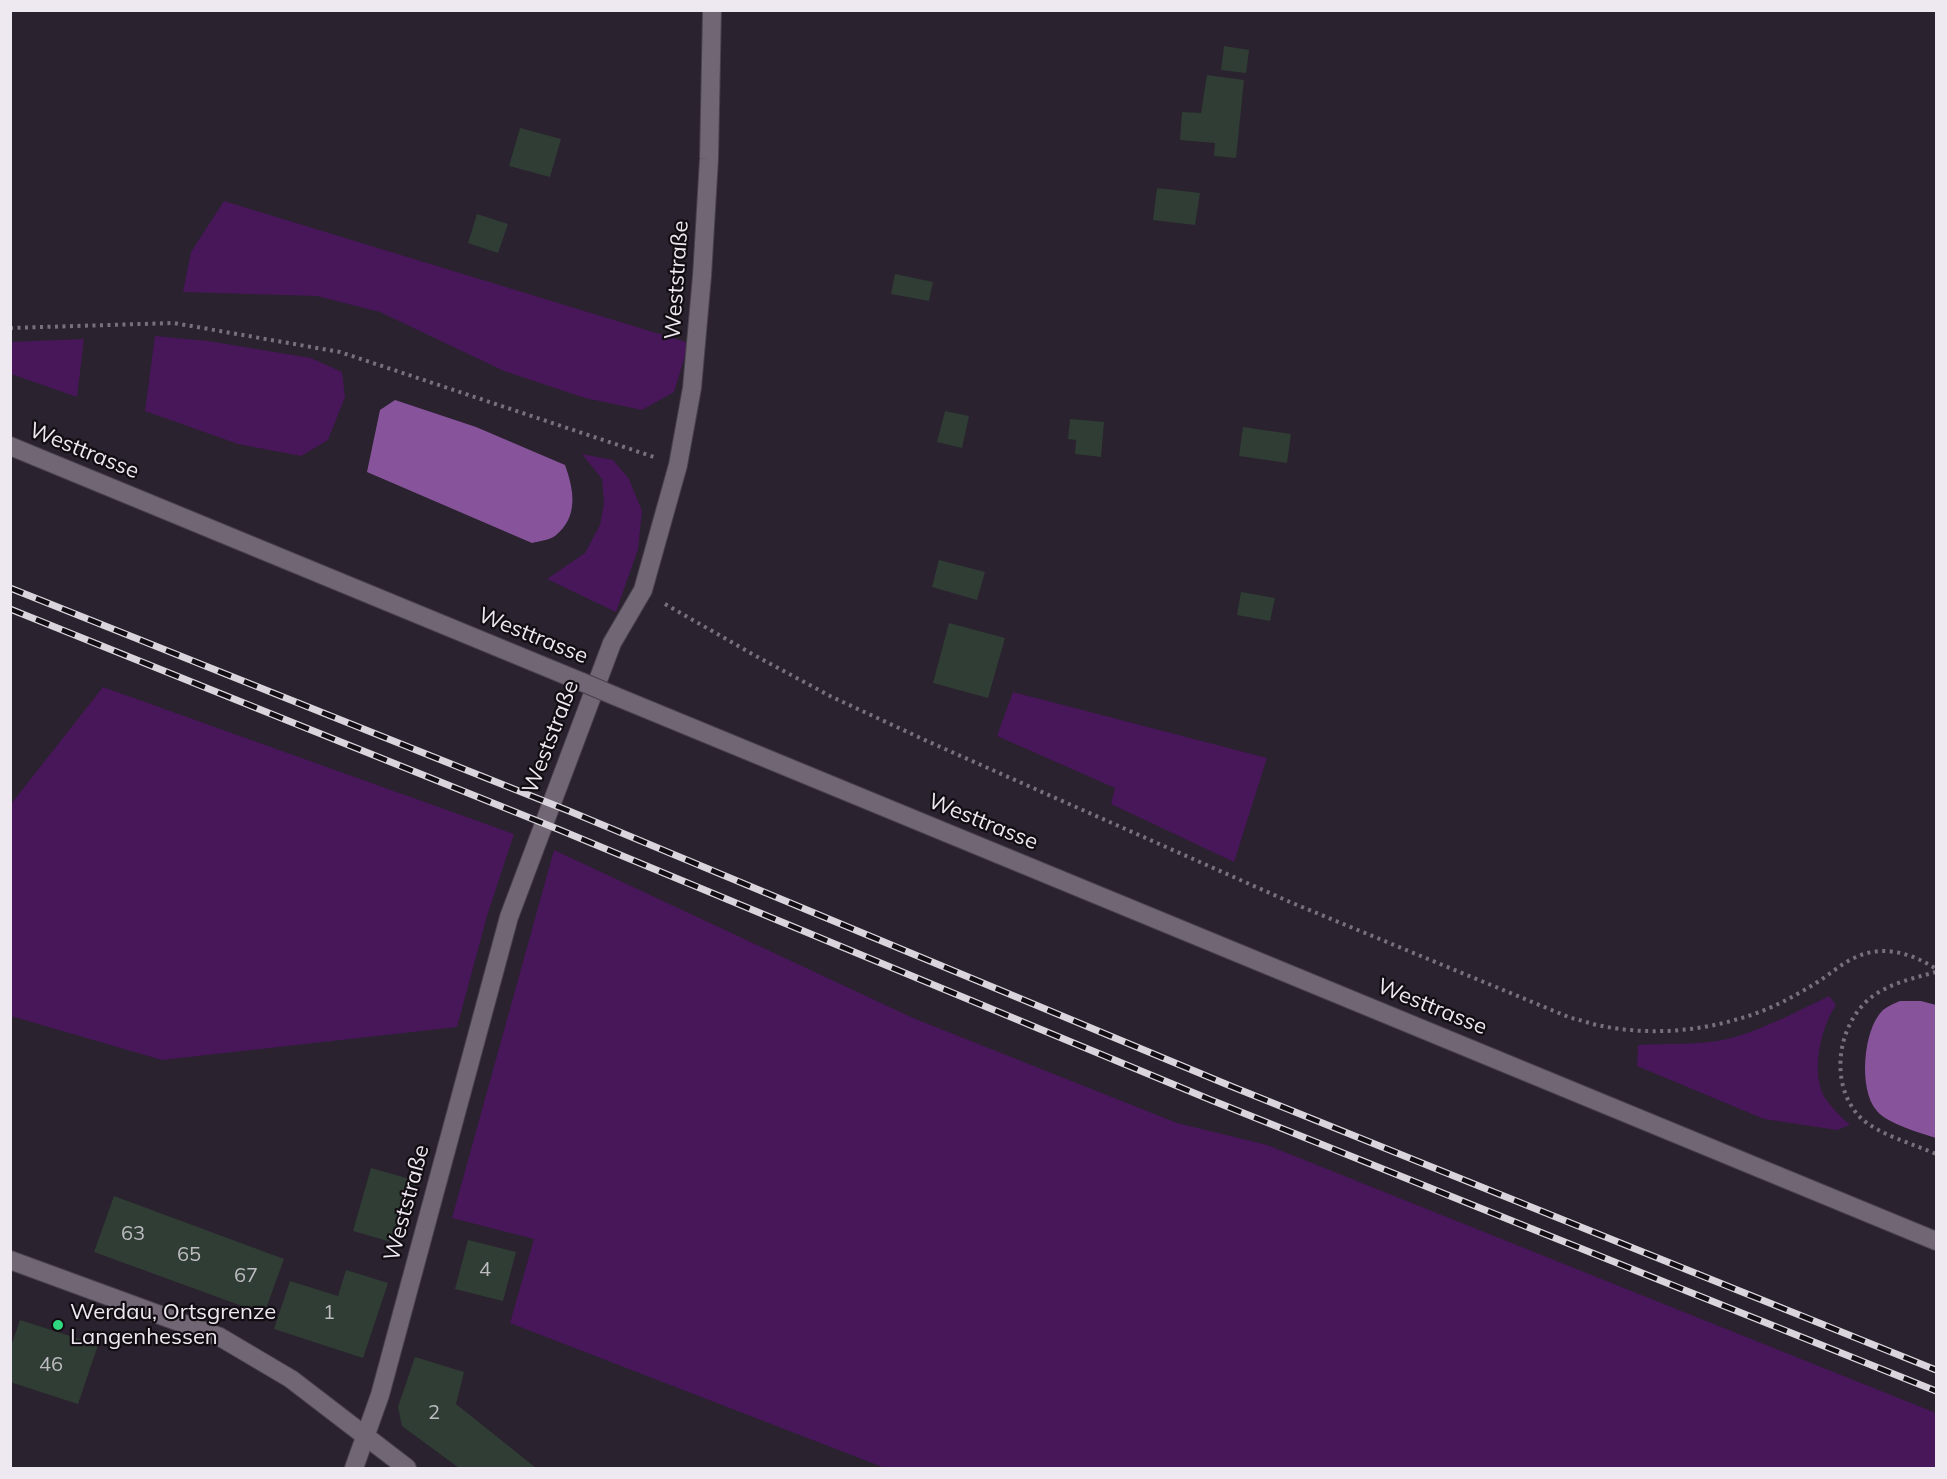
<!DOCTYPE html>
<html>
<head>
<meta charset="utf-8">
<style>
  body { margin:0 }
  #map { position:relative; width:1947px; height:1479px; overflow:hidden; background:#2a222e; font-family:Mulish,sans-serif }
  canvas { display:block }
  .frame { position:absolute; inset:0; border:12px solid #eee8f1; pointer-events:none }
</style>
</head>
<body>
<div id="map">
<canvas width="1947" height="1479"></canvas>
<div class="frame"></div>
</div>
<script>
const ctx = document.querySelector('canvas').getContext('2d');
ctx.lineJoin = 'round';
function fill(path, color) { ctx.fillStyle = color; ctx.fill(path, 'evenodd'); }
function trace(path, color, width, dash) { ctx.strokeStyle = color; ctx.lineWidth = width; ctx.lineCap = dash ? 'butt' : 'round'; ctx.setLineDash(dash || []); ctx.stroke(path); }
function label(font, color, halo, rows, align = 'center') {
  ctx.font = font + ' Mulish,sans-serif'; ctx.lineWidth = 4.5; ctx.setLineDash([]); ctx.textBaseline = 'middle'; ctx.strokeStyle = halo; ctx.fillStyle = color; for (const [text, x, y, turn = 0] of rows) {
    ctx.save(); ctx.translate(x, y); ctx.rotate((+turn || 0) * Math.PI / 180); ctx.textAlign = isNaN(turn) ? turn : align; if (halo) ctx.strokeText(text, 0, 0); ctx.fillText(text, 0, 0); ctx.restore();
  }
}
fill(new Path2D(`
  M 224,201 L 689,343 L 674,392 L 642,410 L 585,398 L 504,371 L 380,312 L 317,296 L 183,292 L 191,252 Z
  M 155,336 L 208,341 L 311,358 L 342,372 L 345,397 L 328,440 L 301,456 L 238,444 L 145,411 Z
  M 84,339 L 77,397 L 11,374 L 11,342 Z
  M 582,454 L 613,460 L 629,479 L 642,511 L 638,549 L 616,612 L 547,579 L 585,553 L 600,525 L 604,503 L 602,479 Z
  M 103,687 L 514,834 L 487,916 L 457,1027 L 162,1060 L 11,1016 L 11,804 Z
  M 1013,692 L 1267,758 L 1234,862 L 1111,804 L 1115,788 L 997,736 Z
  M 554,850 L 913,1018 L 1177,1123 L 1267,1145 L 1936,1413 L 1936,1468 L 885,1468 L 510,1323 L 534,1239 L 452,1218 Z
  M 1829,996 L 1836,1005 C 1821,1027 1810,1073 1825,1098 C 1832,1108 1841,1117 1850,1125 L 1837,1130 L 1764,1119 L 1637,1066 L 1638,1045 C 1669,1043 1705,1046 1735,1037 C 1768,1027 1798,1011 1829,996 Z`), '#471759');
fill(new Path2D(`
  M 395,400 L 476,427 L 565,465 C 574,490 579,517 555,536 C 550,540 539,541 532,543 L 367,472 L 380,410 Z
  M 1900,1001 L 1921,1001 L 1936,1005 L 1936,1138 C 1921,1133 1888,1124 1877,1111 C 1858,1090 1863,1029 1883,1010 C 1888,1006 1895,1003 1900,1001 Z`), '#87549c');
fill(new Path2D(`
  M 1224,46 L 1249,50 L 1246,73 L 1221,70 Z
  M 1207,75 L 1244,80 L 1236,158 L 1214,156 L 1215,143 L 1180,140 L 1182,112 L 1201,113 Z
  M 520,128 L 561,139 L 550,177 L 509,166 Z
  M 1157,188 L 1200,193 L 1195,225 L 1153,220 Z
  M 477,214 L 508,224 L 498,253 L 468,243 Z
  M 895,274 L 933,282 L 929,301 L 891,294 Z
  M 945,411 L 969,416 L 962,448 L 937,442 Z
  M 1070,419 L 1104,422 L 1101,457 L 1075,454 L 1076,440 L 1068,439 Z
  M 1243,427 L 1291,434 L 1287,463 L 1239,456 Z
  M 939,560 L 985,572 L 977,600 L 932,587 Z
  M 1241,592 L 1275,598 L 1270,621 L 1237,615 Z
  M 949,623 L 1005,638 L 988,698 L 933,683 Z
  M 371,1168 L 417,1181 L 398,1244 L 353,1231 Z
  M 114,1196 L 284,1259 L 264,1314 L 94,1252 Z
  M 468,1240 L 516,1252 L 503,1301 L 455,1289 Z
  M 346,1270 L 388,1283 L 363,1358 L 274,1329 L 290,1281 L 338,1296 Z
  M 20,1320 L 98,1345 L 78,1404 L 10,1382 L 10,1349 Z
  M 415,1357 L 464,1372 L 456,1404 L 536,1468 L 459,1468 L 402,1426 L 398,1407 Z`), '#2f3d34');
const street = new Path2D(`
  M 354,1468 L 380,1395 L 509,917 L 612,643 L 643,590 L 678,465 L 692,388 L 702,276 L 709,159 L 712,10`);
const secondary = new Path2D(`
  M 10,446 L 582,682
  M 615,696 L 1936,1241
  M 10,1260 L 220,1337 L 291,1379 L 407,1468`);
trace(street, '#48404b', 20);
trace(secondary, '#48404b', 20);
trace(new Path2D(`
  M 10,328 L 174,323 L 340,352 L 654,457
  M 665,604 L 754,655 L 832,697 L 927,741 L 1290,902 L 1571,1018 C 1581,1020 1591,1024 1602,1026 C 1646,1035 1695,1032 1738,1019 C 1765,1012 1792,998 1816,983 C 1829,975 1841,964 1854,958 C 1882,944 1912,953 1936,969
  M 1936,972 C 1914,978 1891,983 1873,996 C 1836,1023 1828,1087 1862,1119 C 1880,1135 1914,1144 1936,1154`), '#78717c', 4, [3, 4.5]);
trace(street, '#706674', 18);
trace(secondary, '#706674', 18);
const rail = new Path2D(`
  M 10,588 L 569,811 L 1233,1087 L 1936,1370
  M 10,609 L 560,830 L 1211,1100 L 1936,1391`);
trace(rail, '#dad4dd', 7);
trace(rail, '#110d12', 4.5, [14]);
const secondaryBridge = new Path2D(`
  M 582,682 L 615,696`);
trace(secondaryBridge, '#48404b', 20, []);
trace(secondaryBridge, '#706674', 18);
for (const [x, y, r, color] of [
  [58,1325,6,"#31d882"]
]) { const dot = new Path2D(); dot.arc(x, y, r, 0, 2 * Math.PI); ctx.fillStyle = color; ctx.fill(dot); trace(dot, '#110d12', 2); }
label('20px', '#bebdc2', null, [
  ["63",133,1234],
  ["65",189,1255],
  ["4",485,1270],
  ["67",246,1276],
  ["1",329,1313],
  ["46",51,1365],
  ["2",434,1413]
]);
label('22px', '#eee8f1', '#110d12', [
  ["Weststraße",677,280,-86],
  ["Westtrasse",84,451,22],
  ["Westtrasse",533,636,22],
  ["Weststraße",551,737,-69],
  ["Westtrasse",983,822,22],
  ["Westtrasse",1432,1007,22],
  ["Weststraße",407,1203,-75]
]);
label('22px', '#eee8f1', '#110d12', [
  ["Werdau, Ortsgrenze",70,1312],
  ["Langenhessen",70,1337]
], 'left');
</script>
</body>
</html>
